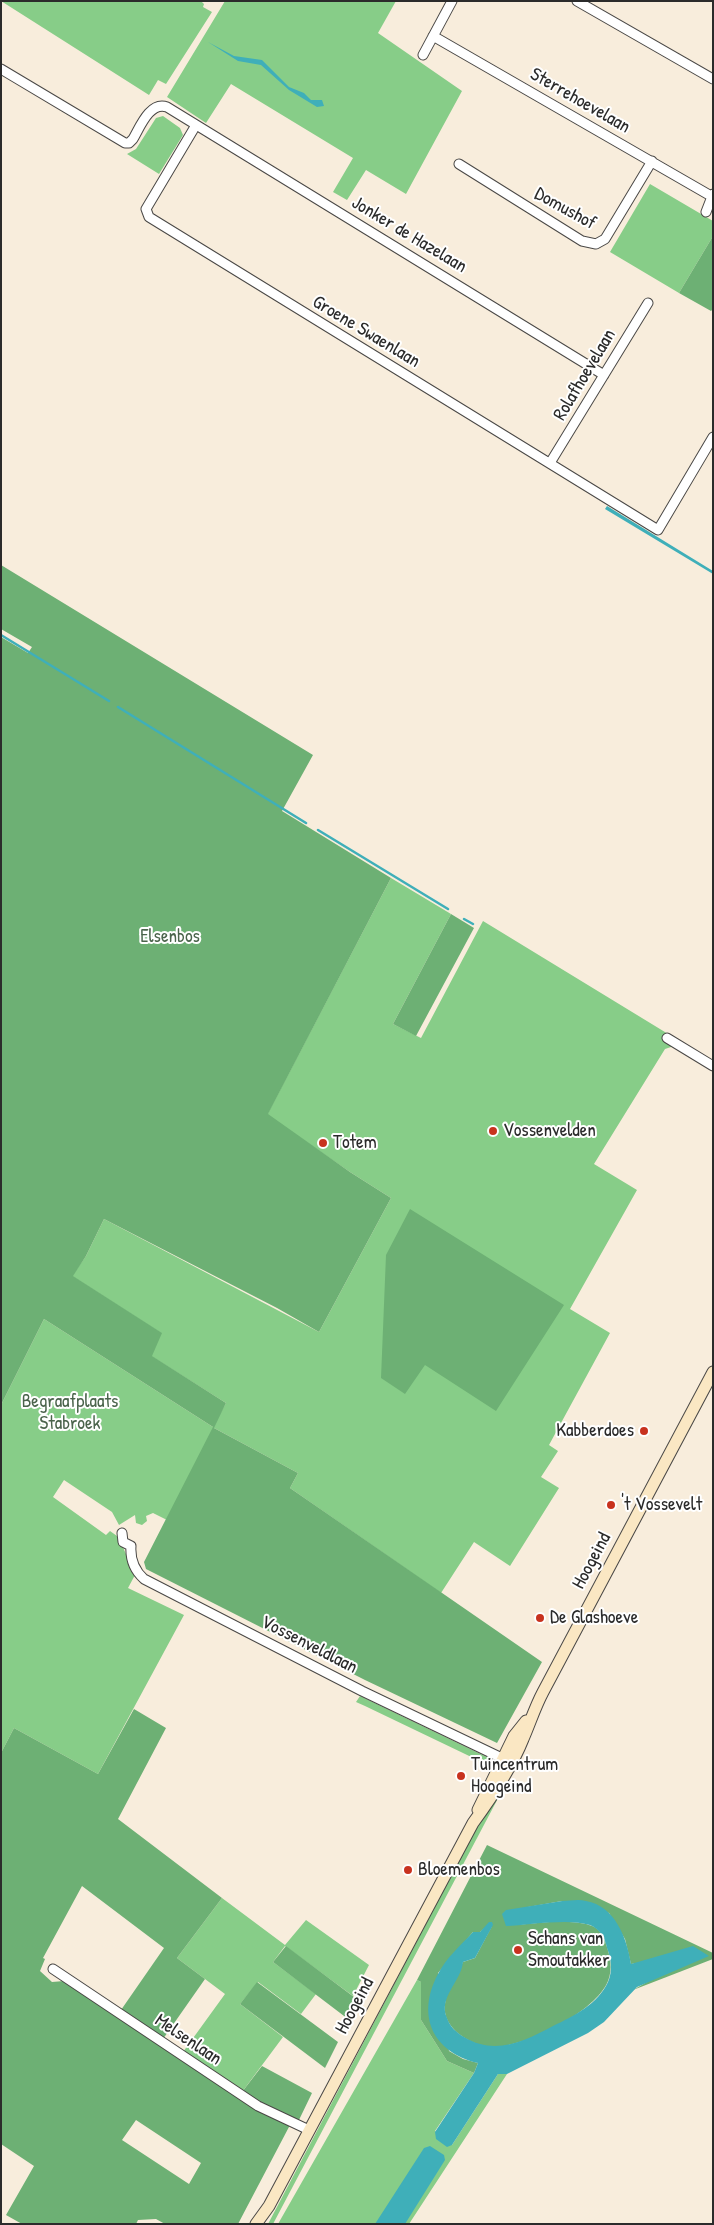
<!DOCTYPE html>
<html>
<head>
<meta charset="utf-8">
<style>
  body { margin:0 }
  #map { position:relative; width:714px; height:2225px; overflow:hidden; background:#f8eddc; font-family:"Patrick Hand",sans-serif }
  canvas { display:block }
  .frame { position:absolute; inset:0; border:2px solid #2b2b2b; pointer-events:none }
</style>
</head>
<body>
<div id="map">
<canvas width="714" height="2225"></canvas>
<div class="frame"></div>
</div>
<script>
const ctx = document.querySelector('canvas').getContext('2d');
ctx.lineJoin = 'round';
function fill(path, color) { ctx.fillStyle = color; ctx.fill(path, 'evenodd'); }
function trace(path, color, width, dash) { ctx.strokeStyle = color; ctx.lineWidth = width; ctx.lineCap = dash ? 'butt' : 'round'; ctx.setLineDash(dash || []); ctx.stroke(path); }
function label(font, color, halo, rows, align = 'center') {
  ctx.font = font + ' "Patrick Hand",sans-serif'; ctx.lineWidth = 4; ctx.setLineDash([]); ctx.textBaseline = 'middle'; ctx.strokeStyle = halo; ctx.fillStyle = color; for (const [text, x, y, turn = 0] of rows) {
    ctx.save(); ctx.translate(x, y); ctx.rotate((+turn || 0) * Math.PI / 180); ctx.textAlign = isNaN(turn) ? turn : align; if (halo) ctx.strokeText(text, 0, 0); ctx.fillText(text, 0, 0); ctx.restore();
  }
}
fill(new Path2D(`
  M 1,1 L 201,1 L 204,4 L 203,7 L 212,12 L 166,84 L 158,80 L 149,95 Z
  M 225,1 L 396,1 L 378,33 L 462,91 L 406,194 L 366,170 L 347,200 L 333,192 L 353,158 L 231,84 L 206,123 L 167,97 Z
  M 163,116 L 180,128 L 183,135 L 159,174 L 127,154 L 136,149 L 156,118 Z
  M 650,184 L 713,221 L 713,236 L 679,293 L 610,252 Z
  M 391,878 L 451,914 L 393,1024 L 421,1038 L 483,921 L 678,1040 L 674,1046 L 665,1049 L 594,1164 L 637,1190 L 570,1309 L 610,1333 L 549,1445 L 558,1451 L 541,1477 L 559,1488 L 510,1566 L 474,1542 L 441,1593 L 290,1488 L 298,1473 L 214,1428 L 167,1520 L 153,1513 L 146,1516 L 147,1521 L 142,1525 L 136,1523 L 135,1515 L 119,1525 L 112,1512 L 64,1480 L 53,1497 L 106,1535 L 110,1531 L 117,1536 L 122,1545 L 135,1575 L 128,1588 L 184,1615 L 98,1774 L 14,1728 L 1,1753 L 1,1405 L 44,1319 L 213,1427 L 226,1403 L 151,1356 L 161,1333 L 72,1276 L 86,1256 L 104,1219 L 319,1332 L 391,1198 L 350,1172 L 267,1115 Z
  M 360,1696 L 491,1759 L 488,1765 L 365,1706 L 356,1702 Z
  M 504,1787 L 273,2224 L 268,2224 L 488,1806 Z
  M 222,1898 L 285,1945 L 306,1920 L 369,1965 L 353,1996 L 285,1946 L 273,1962 L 316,1994 L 301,2014 L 258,1982 L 240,2004 L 283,2037 L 242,2092 L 183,2052 L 225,1994 L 177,1958 Z
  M 417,1980 L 421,1982 L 421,2020 L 447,2061 L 474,2073 L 435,2131 L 452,2145 L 498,2074 L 507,2074 L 409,2224 L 278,2224 Z`), '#87cd88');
fill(new Path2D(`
  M 713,236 L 713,309 L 711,311 L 679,293 Z
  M 1,565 L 313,755 L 282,811 L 391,878 L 268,1114 L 350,1172 L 391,1198 L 319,1332 L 277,1308 L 104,1219 L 86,1256 L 73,1276 L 162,1333 L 152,1356 L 226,1403 L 214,1428 L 298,1473 L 290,1488 L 542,1662 L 497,1743 L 365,1680 L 146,1569 L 144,1562 L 213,1427 L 44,1319 L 1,1405 L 1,637 L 28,653 L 32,647 L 1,629 Z
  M 451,914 L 474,928 L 416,1036 L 393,1024 Z
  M 410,1209 L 564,1305 L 496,1411 L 425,1365 L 405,1394 L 381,1378 L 386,1255 Z
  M 134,1709 L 166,1728 L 118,1819 L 222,1898 L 177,1958 L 205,1979 L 163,2039 L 121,2010 L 164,1948 L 82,1886 L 43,1958 L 45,1959 L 40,1971 L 52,1982 L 64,1981 L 290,2125 L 238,2224 L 165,2224 L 156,2219 L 138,2220 L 136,2224 L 22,2224 L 6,2215 L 34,2166 L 1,2144 L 1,1753 L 14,1728 L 98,1774 ZM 136,2120 L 201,2163 L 189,2184 L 122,2140 Z
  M 487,1845 L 713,1953 L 713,1959 L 633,1990 L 647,1982 L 637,1963 L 631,1964 L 625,1939 L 609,1913 L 562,1901 L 528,1907 L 517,1925 C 536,1923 571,1919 589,1925 C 598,1927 604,1935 606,1944 C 610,1956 613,1969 608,1981 C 596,2012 522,2049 490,2047 C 479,2046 467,2040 459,2034 C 450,2027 443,2016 445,2004 C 446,1991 457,1975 463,1962 L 475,1958 L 492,1926 L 492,1922 L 480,1932 L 473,1932 L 438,1973 L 449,2051 L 463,2059 L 478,2063 L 474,2073 L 447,2061 L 421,2020 L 421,1982 L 417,1980 Z
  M 286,1946 L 358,2000 L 348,2019 L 273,1962 Z
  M 257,1982 L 338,2042 L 325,2068 L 240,2004 Z
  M 262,2066 L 312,2093 L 298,2122 L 264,2107 L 242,2092 Z`), '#6db074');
fill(new Path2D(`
  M 208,42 L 234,56 L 262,60 L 289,87 L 304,93 L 311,100 L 322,100 L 324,106 L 317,107 L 289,90 L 261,65 L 238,61 Z
  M 607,506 L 713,571 L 713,574 L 605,509 Z
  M 562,1901 C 570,1901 578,1899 586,1901 C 615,1906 627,1938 631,1964 L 693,1946 L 709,1956 L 637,1987 L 604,2022 L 588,2033 L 507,2074 L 498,2074 L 452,2145 L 447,2147 L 436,2139 L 435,2132 L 474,2073 L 478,2063 C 432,2052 416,2015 438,1974 C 446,1958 461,1945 473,1932 L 480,1932 L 489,1922 L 492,1922 L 493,1925 L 475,1958 L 463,1962 C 461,1982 438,1997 447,2018 C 450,2027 457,2033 464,2037 C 495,2056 525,2041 553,2026 C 574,2016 598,2004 608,1982 C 613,1971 611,1958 607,1948 C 605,1938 600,1929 590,1925 C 569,1918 528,1925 506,1926 L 502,1914 L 506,1910 Z
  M 430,2146 L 444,2155 L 445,2160 L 405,2224 L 375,2224 L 424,2148 Z`), '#3fafb9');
trace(new Path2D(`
  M 1,635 L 109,701
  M 118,707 L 306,823
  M 318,830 L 448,909
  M 464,919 L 473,924`), '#3fafb9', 2.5);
const minor = new Path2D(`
  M 577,1 L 713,79
  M 433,36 L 711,196
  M 423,55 L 452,1
  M 1,69 L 125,143 L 129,143 L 133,139 C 140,127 150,101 167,107 L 604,375
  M 196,125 L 146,209 L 149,217 L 658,530 L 713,437
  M 459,164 L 582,241 L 596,244 L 605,239 L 652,161
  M 706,212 L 713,194
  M 550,463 L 648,303
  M 667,1038 L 713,1066
  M 122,1533 L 123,1542 L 131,1546 C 130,1560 134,1570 144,1579 L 362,1691 L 508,1761
  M 53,1969 L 258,2106 L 309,2130`);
const secondary = new Path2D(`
  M 478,1810 L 514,1736 L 526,1721
  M 256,2224 L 269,2206 L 473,1823 C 492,1797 511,1769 523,1739 C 530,1723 535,1707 543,1692 L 713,1372`);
trace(minor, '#4a4846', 11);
trace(secondary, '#4a4846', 13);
trace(minor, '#fff', 9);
trace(secondary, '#fae7c3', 11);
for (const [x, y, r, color] of [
  [493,1131,5,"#c8321e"],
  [323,1143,5,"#c8321e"],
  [644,1431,5,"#c8321e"],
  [611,1505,5,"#c8321e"],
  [540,1618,5,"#c8321e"],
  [461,1776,5,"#c8321e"],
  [408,1870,5,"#c8321e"],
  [518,1950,5,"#c8321e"]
]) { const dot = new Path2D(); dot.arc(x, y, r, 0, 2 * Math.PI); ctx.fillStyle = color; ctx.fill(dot); trace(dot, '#fff', 2); }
label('19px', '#2b2b2b', '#fff', [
  ["Sterrehoevelaan",580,101,30],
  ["Domushof",565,209,29],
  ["Jonker de Hazelaan",409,235,31],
  ["Groene Swaenlaan",366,332,31],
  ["Rolafhoevelaan",585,375,-59],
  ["Hoogeind",592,1561,-62],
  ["Vossenveldlaan",309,1645,27],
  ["Hoogeind",355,2006,-62],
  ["Melsenlaan",188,2040,34]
]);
label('19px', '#4b644c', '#fff', [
  ["Elsenbos",170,937],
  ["Begraafplaats",70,1402],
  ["Stabroek",70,1424]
]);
label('19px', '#2b2b2b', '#fff', [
  ["Vossenvelden",503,1131],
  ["Totem",333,1143],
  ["Kabberdoes",634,1431,"right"],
  ["'t Vossevelt",621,1505],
  ["De Glashoeve",550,1618],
  ["Tuincentrum",471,1765],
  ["Hoogeind",471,1787],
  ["Bloemenbos",418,1870],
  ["Schans van",528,1939],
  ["Smoutakker",528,1961]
], 'left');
</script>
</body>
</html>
